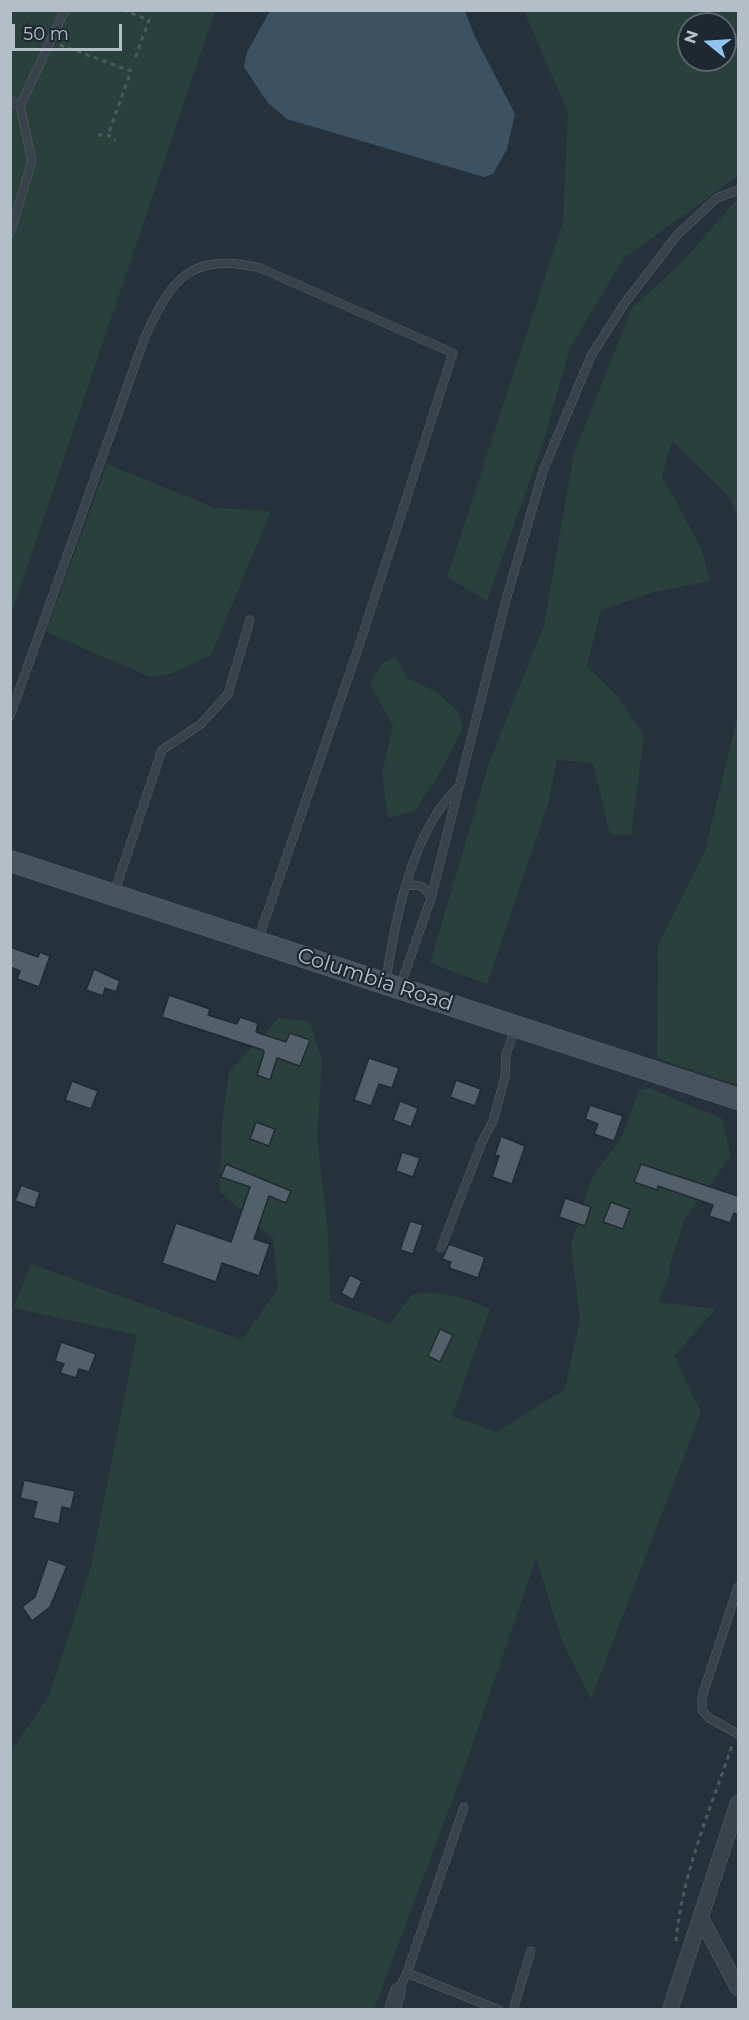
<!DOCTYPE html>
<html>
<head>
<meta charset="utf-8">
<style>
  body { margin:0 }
  #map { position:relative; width:749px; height:2020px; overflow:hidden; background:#25323b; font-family:Montserrat,sans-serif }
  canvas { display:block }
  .frame { position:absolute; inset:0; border:12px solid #b4bec6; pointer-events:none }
  .north { position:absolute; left:677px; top:12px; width:60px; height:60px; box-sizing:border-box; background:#1e2830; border:2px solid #5a646c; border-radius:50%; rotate:288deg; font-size:16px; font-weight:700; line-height:24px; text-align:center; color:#b4bec6 }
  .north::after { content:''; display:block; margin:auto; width:21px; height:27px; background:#90c4ef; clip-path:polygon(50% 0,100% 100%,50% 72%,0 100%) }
  .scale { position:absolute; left:12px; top:24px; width:110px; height:27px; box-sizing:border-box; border:3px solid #b4bec6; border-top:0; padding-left:8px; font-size:18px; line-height:21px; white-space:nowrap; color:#b4bec6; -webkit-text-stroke:4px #1e2830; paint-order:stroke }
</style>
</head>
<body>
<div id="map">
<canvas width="749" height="2020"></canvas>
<div class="frame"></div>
<div class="north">N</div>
<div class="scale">50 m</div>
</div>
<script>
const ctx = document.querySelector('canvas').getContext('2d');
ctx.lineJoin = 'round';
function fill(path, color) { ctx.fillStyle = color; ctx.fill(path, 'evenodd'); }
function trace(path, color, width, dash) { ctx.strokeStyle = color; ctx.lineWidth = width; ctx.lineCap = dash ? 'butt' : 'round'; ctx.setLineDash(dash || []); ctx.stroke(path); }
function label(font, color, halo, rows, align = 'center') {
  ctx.font = font + ' Montserrat,sans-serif'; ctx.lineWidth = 4.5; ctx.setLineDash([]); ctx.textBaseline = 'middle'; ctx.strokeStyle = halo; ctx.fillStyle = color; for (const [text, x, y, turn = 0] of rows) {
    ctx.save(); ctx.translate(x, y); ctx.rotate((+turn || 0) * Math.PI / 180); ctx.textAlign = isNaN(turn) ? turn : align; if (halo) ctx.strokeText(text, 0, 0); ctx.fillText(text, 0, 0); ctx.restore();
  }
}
fill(new Path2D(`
  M 11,11 L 215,11 L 11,615 Z
  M 524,11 L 738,11 L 738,176 L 624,258 L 570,348 L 543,443 L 487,601 L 447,577 L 563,222 L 568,113 ZM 689,24 L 725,24 L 725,60 L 689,60 Z
  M 738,201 L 738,518 L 728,495 L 672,441 L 662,476 L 701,548 L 710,581 L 654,592 L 601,610 L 587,666 L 617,696 L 644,735 L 631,835 L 610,834 L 593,763 L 557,760 L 548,804 L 487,984 L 430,963 L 489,763 L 544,625 L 574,453 L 632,308 L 681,263 L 735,202 Z
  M 107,464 L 215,508 L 271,511 L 211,655 L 171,674 L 150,677 L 46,632 Z
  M 395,657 L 408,679 L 435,691 L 457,710 L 463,728 L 441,771 L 414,811 L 388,818 L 382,773 L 393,726 L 370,685 L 380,665 Z
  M 738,714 L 738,1085 L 657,1058 L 658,945 L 705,851 Z
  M 279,1018 L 310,1022 L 322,1061 L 317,1138 L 328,1231 L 330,1301 L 390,1324 L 413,1294 C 442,1291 464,1297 490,1309 L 452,1416 L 497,1432 L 565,1389 L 580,1319 L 571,1244 L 591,1180 L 622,1136 L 639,1090 L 649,1088 L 722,1119 L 731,1156 L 685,1218 L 670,1265 L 669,1276 L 658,1302 L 716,1309 L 674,1356 L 701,1412 L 591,1699 L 562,1641 L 536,1558 L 466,1764 L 374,2009 L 11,2010 L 11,1751 L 49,1696 L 91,1566 L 137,1335 L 13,1308 L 31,1264 L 242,1340 L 278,1288 L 273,1238 L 220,1192 L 222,1123 L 229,1072 Z`), '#2a403d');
fill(new Path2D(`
  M 270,11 L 465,11 L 475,37 L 515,114 L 507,149 L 493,174 L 484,177 L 287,119 L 268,103 L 244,67 L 247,52 Z`), '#3c5263');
const building = new Path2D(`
  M 10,947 L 38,957 L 40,952 L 50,956 L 39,987 L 17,979 L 20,971 L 10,967 Z
  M 94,969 L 120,981 L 116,992 L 105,988 L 103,996 L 86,990 Z
  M 169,995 L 210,1009 L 208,1015 L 237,1024 L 240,1017 L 258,1023 L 256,1032 L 286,1042 L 290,1033 L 310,1040 L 300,1066 L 277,1058 L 270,1080 L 257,1075 L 264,1053 L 263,1050 L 162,1017 Z
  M 369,1058 L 399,1068 L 392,1088 L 379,1084 L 371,1106 L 354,1100 Z
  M 456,1080 L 481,1089 L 475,1106 L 450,1097 Z
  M 72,1081 L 98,1091 L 91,1109 L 65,1100 Z
  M 400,1101 L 418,1108 L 411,1127 L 393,1120 Z
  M 590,1105 L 623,1116 L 614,1141 L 594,1134 L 598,1124 L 585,1119 Z
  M 256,1122 L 275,1129 L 269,1146 L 250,1139 Z
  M 501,1136 L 525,1146 L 512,1184 L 492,1177 L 499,1156 L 495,1155 Z
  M 402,1152 L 420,1158 L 413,1177 L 396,1171 Z
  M 226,1164 L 291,1191 L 286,1203 L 269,1196 L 254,1239 L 270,1244 L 259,1276 L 222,1263 L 216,1282 L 162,1263 L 176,1223 L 231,1242 L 250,1187 L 221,1177 Z
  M 641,1164 L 738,1196 L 738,1215 L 734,1213 L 730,1223 L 709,1216 L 713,1205 L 658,1186 L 657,1190 L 634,1182 Z
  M 21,1185 L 40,1192 L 35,1208 L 15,1201 Z
  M 565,1198 L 591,1207 L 585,1226 L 559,1217 Z
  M 611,1202 L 630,1209 L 623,1229 L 603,1222 Z
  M 410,1221 L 423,1225 L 413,1254 L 400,1250 Z
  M 449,1244 L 485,1257 L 478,1278 L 449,1268 L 451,1262 L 442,1259 Z
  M 350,1275 L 362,1281 L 353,1300 L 341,1293 Z
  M 440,1329 L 453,1335 L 440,1362 L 428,1356 Z
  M 61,1342 L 96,1354 L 89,1372 L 79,1369 L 76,1378 L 60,1373 L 64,1364 L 55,1361 Z
  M 24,1480 L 75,1491 L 71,1509 L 62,1507 L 59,1524 L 33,1518 L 37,1502 L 20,1498 Z
  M 48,1559 L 67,1566 L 50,1607 L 32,1621 L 22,1607 L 35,1597 Z`);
fill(building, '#52606a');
trace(building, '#202a32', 1.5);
const service = new Path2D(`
  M 10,100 L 20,106 L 32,161 L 10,233
  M 20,106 L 65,10
  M 10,716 L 145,337 C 172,278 190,252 260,268 L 453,353 L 360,643 L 258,940
  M 405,886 C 419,884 424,885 431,898
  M 114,893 L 162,750 L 201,724 L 228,694 L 250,620
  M 386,981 C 395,919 412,830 460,785
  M 400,987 L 431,898 L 506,600 L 543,471 L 591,356 L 624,304 L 678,234 L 717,198 L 738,190
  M 441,1248 L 482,1142 L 493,1121 L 505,1077 L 506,1054 L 516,1027
  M 738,1587 L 702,1697 L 702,1710 L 709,1718 L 738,1734
  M 407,1973 L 464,1807
  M 398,1991 L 407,1973 L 499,2010
  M 513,2010 L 531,1951`);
const minor = new Path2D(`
  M 701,1918 L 738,1988
  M 392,2010 L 398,1991
  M 670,2010 L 738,1803`);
const secondary = new Path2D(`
  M 10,861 L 738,1099`);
trace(service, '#576169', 9);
trace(minor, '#576169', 16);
trace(secondary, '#576169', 22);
trace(new Path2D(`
  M 123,10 L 149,20 L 135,59
  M 60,45 L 131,71 L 108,135
  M 98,135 L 108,135 L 116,140
  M 676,1941 C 682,1874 711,1807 733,1743`), '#495c5b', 3, [4.5, 4.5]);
trace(service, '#39434b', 8);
trace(minor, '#39434b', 15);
trace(secondary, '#47535e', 21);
label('21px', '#b4bec6', '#1e2830', [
  ["Columbia Road",375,980,18]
]);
</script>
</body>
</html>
